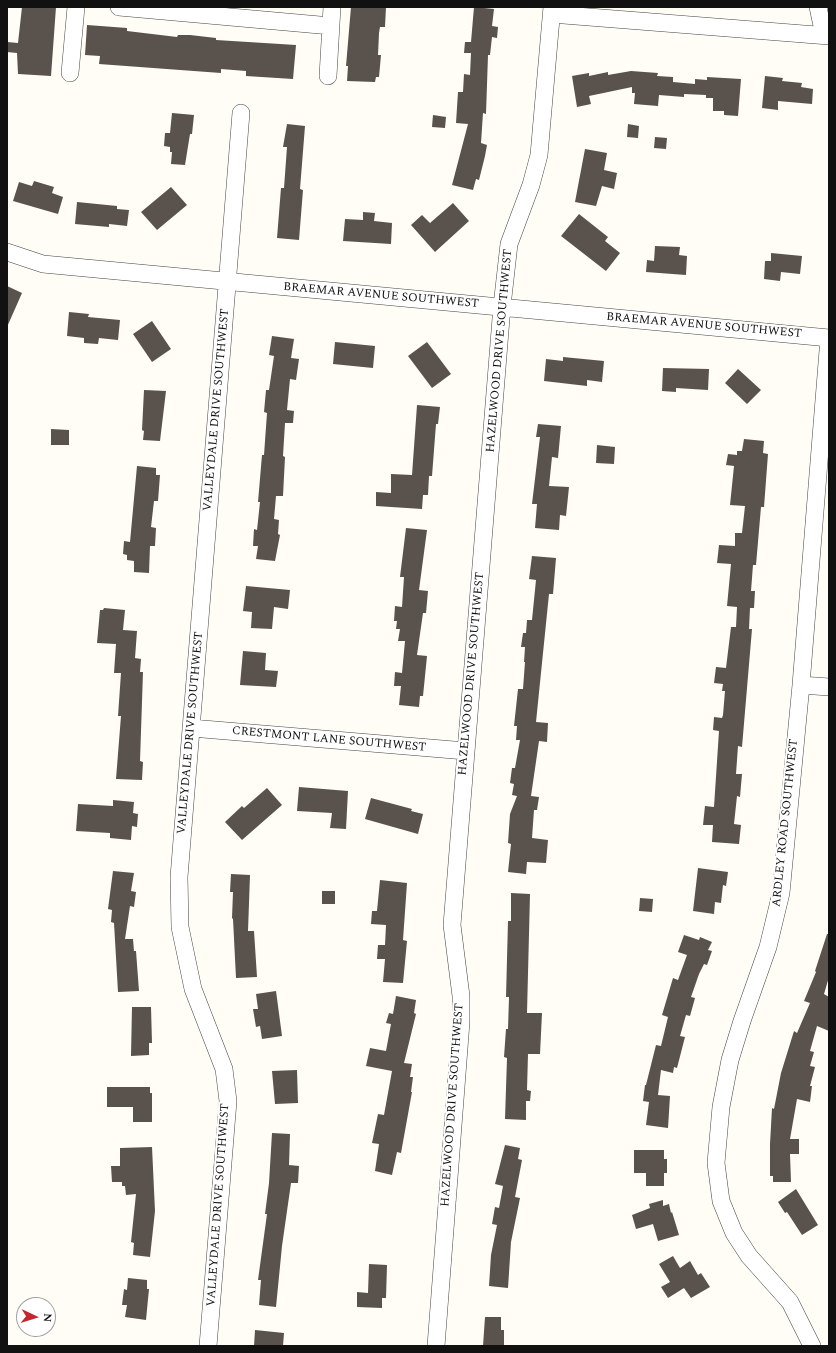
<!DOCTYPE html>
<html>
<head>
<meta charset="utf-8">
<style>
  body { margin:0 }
  #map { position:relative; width:836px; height:1353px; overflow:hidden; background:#fffdf5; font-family:Spectral,serif }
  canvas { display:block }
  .frame { position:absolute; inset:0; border:8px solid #111; pointer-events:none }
  .north { position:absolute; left:16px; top:1297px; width:40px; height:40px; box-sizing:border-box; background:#fff; border:1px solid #a0a0a0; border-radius:50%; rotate:94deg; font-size:11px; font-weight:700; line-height:16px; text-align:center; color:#111 }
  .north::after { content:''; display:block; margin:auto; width:14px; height:18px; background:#c4262e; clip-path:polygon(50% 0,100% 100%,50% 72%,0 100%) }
</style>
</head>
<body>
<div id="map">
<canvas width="836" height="1353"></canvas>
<div class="frame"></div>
<div class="north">N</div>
</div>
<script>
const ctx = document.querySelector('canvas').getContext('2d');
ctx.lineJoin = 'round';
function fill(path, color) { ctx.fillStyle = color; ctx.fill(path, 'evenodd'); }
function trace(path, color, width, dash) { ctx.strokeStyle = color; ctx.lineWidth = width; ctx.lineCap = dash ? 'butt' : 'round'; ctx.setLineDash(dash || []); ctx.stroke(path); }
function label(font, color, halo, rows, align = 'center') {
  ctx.font = font + ' Spectral,serif'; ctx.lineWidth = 4; ctx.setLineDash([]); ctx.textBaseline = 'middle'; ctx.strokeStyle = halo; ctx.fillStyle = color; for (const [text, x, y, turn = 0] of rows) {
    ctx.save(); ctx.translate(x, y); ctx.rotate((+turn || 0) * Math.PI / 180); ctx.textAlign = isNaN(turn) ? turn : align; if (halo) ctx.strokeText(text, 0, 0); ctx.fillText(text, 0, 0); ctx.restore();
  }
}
fill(new Path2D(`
  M 22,7 L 56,7 L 51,76 L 18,74 L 17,53 L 7,52 L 7,42 L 18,43 Z
  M 351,7 L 386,7 L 385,27 L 380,27 L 379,33 L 378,55 L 381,55 L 379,77 L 376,77 L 375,82 L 347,81 L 348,66 L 346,66 Z
  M 474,7 L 494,9 L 492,26 L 498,27 L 497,38 L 492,37 L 490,55 L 488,55 L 486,114 L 483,113 L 481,143 L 487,145 L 485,156 L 479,180 L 476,179 L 473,190 L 452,185 L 468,124 L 456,123 L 458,92 L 463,92 L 464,74 L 470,75 L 471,53 L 464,53 L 465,42 L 471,42 Z
  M 87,25 L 127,28 L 127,31 L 177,37 L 178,35 L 190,35 L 216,38 L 216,40 L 296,45 L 293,79 L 246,76 L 246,71 L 221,69 L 221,73 L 99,64 L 100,56 L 85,55 Z
  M 631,71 L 658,73 L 657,76 L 673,77 L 673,82 L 695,84 L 695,79 L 707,80 L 707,77 L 741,79 L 738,116 L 724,115 L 724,111 L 713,111 L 713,98 L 706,98 L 706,95 L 684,94 L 684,97 L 659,95 L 658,106 L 634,104 L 635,93 L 632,93 L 632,87 L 589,96 L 591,104 L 577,107 L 572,76 L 589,73 L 589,76 L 608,72 L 608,75 Z
  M 765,76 L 783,78 L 782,81 L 802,83 L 801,87 L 813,89 L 812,104 L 778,101 L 778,110 L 762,108 Z
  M 172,113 L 194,115 L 192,134 L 190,134 L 185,165 L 171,164 L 172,152 L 170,152 L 170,147 L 164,146 L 165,133 L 170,133 Z
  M 433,115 L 446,117 L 445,128 L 432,127 Z
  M 287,124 L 305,126 L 300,189 L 303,190 L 299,240 L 277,238 L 281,188 L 284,188 L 287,147 L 283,147 Z
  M 628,124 L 639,126 L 638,138 L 627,137 Z
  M 655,137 L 667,138 L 666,149 L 654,148 Z
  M 585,149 L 607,153 L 604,170 L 617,173 L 614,189 L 602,186 L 596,206 L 575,202 Z
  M 34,181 L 54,187 L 52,193 L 63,197 L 58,214 L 13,201 L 19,182 L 32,186 Z
  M 171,187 L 187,205 L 157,230 L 141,212 Z
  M 77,202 L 117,206 L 117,209 L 129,210 L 127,226 L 109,224 L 109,227 L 75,224 Z
  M 453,203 L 469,221 L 435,252 L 411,225 L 422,215 L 430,223 Z
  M 363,212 L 375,213 L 374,221 L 392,223 L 391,244 L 343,241 L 345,219 L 363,220 Z
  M 579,214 L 608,237 L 605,241 L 620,253 L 606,271 L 561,236 Z
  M 655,246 L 680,247 L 679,255 L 687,256 L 686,275 L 646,272 L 647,260 L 654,261 Z
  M 771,253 L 802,256 L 800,274 L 781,272 L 780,281 L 764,279 L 765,261 L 771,261 Z
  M 7,286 L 22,293 L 7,327 Z
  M 69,312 L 89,314 L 88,317 L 120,320 L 118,340 L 99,338 L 98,344 L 84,343 L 84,338 L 67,336 Z
  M 152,321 L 171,349 L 152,362 L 133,334 Z
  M 272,336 L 294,339 L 291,358 L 299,359 L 296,380 L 290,379 L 287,410 L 294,411 L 293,423 L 285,423 L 283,456 L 285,457 L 283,496 L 276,496 L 274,519 L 279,520 L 278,534 L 280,535 L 275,561 L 256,559 L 258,546 L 253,546 L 254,529 L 257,530 L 260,502 L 258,502 L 262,455 L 264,455 L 267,413 L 264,412 L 266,390 L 269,390 L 274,356 L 269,355 Z
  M 335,342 L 375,346 L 373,368 L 333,364 Z
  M 427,342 L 451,374 L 432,388 L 408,356 Z
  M 563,357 L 604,361 L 602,382 L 587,380 L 587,386 L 544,381 L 546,359 L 563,361 Z
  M 663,368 L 709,369 L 708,390 L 676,388 L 676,392 L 662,391 Z
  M 738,369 L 761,390 L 747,404 L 725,383 Z
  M 144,390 L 166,391 L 160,441 L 143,440 L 144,431 L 142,430 Z
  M 417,405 L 440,407 L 438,424 L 436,424 L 432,476 L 429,476 L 428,495 L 423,495 L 422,509 L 376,506 L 376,492 L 391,493 L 391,474 L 412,475 Z
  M 538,424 L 561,426 L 558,458 L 552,457 L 549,486 L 569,487 L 566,516 L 560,515 L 559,530 L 535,528 L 537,504 L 532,504 L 540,437 L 536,437 Z
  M 51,429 L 69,430 L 69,445 L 51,445 Z
  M 744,439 L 764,441 L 763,453 L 768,454 L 764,507 L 761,507 L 756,565 L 753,565 L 751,591 L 755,591 L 754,608 L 750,608 L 749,629 L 752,629 L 742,747 L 738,746 L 736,774 L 742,774 L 740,797 L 737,796 L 734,824 L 741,825 L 739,844 L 712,842 L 713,825 L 703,825 L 705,806 L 714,807 L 719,731 L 713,730 L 714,717 L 722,718 L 723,715 L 725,691 L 722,691 L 723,684 L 714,683 L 716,667 L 726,668 L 731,627 L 736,627 L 737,607 L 727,606 L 731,564 L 717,563 L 719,545 L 735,546 L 735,533 L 742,533 L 745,506 L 730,505 L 734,466 L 726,465 L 728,454 L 737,455 L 737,451 L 742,451 Z
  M 597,445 L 615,447 L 614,464 L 596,463 Z
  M 137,466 L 156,468 L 156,475 L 160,475 L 158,501 L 154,501 L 151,527 L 156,528 L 155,546 L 150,546 L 149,573 L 134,572 L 134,561 L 127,560 L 127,555 L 123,554 L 124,541 L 130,542 Z
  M 406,528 L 427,530 L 419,590 L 428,591 L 426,613 L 423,613 L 417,655 L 427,656 L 423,696 L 420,696 L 419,707 L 399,705 L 401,686 L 394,686 L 395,672 L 402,673 L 405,641 L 398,641 L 400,629 L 396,629 L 397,621 L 394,621 L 395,606 L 402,607 L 404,577 L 400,577 Z
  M 532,556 L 556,558 L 553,594 L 549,594 L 536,722 L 548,723 L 547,742 L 539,741 L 531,796 L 539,797 L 537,810 L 534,810 L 532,838 L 548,840 L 546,863 L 527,862 L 526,874 L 508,872 L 511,844 L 508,843 L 510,814 L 517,796 L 512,795 L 514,784 L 510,783 L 512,768 L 515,768 L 520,740 L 516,740 L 517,726 L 514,726 L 518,689 L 523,689 L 525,662 L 524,662 L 525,647 L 521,647 L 523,633 L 526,633 L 527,620 L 532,620 L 536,580 L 529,579 Z
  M 246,586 L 290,590 L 288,609 L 274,607 L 272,629 L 251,628 L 252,612 L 243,611 Z
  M 104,608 L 125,610 L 123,630 L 137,631 L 135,658 L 141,659 L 140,672 L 143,672 L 140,761 L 143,762 L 142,780 L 116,779 L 121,716 L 118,716 L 121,673 L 114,673 L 116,644 L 97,643 L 100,610 L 103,610 Z
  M 243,651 L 266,653 L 265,670 L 278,671 L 276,687 L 240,685 Z
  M 299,787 L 348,791 L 346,829 L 330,828 L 332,813 L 297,811 Z
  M 267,788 L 282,805 L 242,840 L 225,822 L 242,806 L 244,808 Z
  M 371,798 L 412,809 L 411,811 L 423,814 L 418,834 L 365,819 Z
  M 113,800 L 134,802 L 133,813 L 138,814 L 137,827 L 132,826 L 131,840 L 110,838 L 110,833 L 76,831 L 78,804 L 113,806 Z
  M 698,868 L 728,872 L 726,886 L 723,885 L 721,903 L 715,902 L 714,914 L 693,911 Z
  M 113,871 L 134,873 L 131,891 L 136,892 L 134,907 L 130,906 L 125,939 L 133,939 L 134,951 L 136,951 L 139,991 L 118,992 L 114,923 L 111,922 L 112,910 L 108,909 Z
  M 231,874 L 250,875 L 248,931 L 254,931 L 257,977 L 236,978 L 233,919 L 232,918 L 233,892 L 230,892 Z
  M 380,880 L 407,883 L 403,940 L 407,941 L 403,983 L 383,982 L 385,959 L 377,959 L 378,945 L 385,945 L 386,925 L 371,924 L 372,911 L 377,911 Z
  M 322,891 L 335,891 L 335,904 L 322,904 Z
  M 511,893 L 530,894 L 527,1013 L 542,1013 L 540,1054 L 528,1054 L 527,1090 L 531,1091 L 530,1101 L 526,1101 L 526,1120 L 505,1119 L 507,1058 L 504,1057 L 506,1029 L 508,1029 L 509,997 L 506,997 L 508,921 L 511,921 Z
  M 640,898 L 653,899 L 652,912 L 639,911 Z
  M 827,934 L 829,934 L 829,977 L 824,994 L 829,997 L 829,1031 L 817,1026 L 810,1051 L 814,1052 L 810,1066 L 815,1067 L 810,1086 L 812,1086 L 810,1102 L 797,1099 L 790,1139 L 799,1139 L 799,1154 L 790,1154 L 791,1182 L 773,1182 L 773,1176 L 770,1176 L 770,1144 L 772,1108 L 774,1109 L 781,1073 L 794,1031 L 797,1033 L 810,1003 L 804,1001 L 816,972 L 815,971 Z
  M 684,935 L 699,940 L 700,937 L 712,942 L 708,950 L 712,951 L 707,965 L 704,964 L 699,974 L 691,997 L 695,998 L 690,1016 L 686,1015 L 680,1036 L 685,1037 L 677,1068 L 674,1067 L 673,1073 L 661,1070 L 658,1095 L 670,1096 L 668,1128 L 646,1125 L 649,1102 L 643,1101 L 645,1085 L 646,1085 L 656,1045 L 661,1046 L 668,1017 L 662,1015 L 673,978 L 678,980 L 687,955 L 678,952 Z
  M 276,991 L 282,1036 L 262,1039 L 260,1026 L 256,1027 L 253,1009 L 258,1009 L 256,994 Z
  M 396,996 L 416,1000 L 414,1013 L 416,1014 L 404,1063 L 412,1064 L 410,1077 L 413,1077 L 411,1092 L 412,1092 L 401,1153 L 397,1152 L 392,1175 L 375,1171 L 379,1144 L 372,1143 L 378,1114 L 384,1115 L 392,1071 L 366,1066 L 370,1048 L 386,1051 L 391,1024 L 386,1023 L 389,1013 L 393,1014 Z
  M 132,1007 L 151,1007 L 152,1043 L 149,1043 L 149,1055 L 131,1056 Z
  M 297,1070 L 298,1103 L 275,1104 L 272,1071 Z
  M 107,1087 L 150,1087 L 150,1093 L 152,1093 L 152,1122 L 133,1122 L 133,1107 L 107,1107 Z
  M 272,1133 L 290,1134 L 289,1165 L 299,1166 L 298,1183 L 291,1183 L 282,1246 L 276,1307 L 259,1305 L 261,1280 L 258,1280 L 267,1214 L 265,1214 L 269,1183 Z
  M 505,1145 L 520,1148 L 518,1159 L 522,1160 L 515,1197 L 520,1198 L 511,1242 L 508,1288 L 489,1286 L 491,1255 L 497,1225 L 492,1224 L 495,1207 L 499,1208 L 503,1186 L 495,1184 Z
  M 152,1147 L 155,1211 L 150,1257 L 133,1255 L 134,1243 L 131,1242 L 136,1194 L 126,1195 L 125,1186 L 122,1186 L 122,1182 L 112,1182 L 111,1166 L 120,1166 L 120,1148 Z
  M 634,1150 L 664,1150 L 664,1159 L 667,1159 L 667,1173 L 664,1173 L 664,1186 L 646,1186 L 646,1173 L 634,1173 Z
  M 796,1189 L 818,1225 L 802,1235 L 787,1212 L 785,1213 L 778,1202 Z
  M 663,1200 L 663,1206 L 669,1204 L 671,1213 L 672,1212 L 679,1235 L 658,1241 L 653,1224 L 636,1229 L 632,1215 L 650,1208 L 649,1204 Z
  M 673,1256 L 680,1268 L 690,1261 L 698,1275 L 701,1273 L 710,1287 L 691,1298 L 684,1288 L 668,1298 L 661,1287 L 670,1282 L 659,1264 Z
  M 369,1264 L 387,1265 L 386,1298 L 382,1298 L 382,1308 L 357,1307 L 357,1292 L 368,1293 Z
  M 128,1278 L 147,1280 L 147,1289 L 149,1289 L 146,1320 L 125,1317 L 127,1305 L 122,1305 L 124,1289 L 127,1290 Z
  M 485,1317 L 501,1317 L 501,1330 L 504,1330 L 504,1346 L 483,1346 Z
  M 255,1330 L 284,1333 L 283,1346 L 254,1346 Z`), '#5a524d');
const minor = new Path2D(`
  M 119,7 L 331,26
  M 818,7 L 824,35
  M 551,14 L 829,36
  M 70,73 L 76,7
  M 328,76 L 332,7
  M 7,252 L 43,264 L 829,338
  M 801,685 L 829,687
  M 191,728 L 466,751
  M 208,1346 L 228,1101 L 224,1069 L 193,989 L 180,927 L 179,877 L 241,113
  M 436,1346 L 461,1022 L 461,996 L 452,925 L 502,306 L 509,244 L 531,185 L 539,155 L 552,7
  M 812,1346 L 790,1302 L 749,1256 L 734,1233 L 721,1201 L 716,1163 L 721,1107 L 730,1060 L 742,1021 L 768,947 L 781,893 L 801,685 L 829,338`);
trace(minor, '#444', 18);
trace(minor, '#fff', 17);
label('12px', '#111', '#fff', [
  ["BRAEMAR AVENUE SOUTHWEST",381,296,5],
  ["BRAEMAR AVENUE SOUTHWEST",704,326,5],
  ["HAZELWOOD DRIVE SOUTHWEST",500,351,-85],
  ["VALLEYDALE DRIVE SOUTHWEST",217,410,-85],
  ["HAZELWOOD DRIVE SOUTHWEST",472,674,-85],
  ["VALLEYDALE DRIVE SOUTHWEST",191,733,-85],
  ["CRESTMONT LANE SOUTHWEST",329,740,5],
  ["ARDLEY ROAD SOUTHWEST",786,823,-84],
  ["HAZELWOOD DRIVE SOUTHWEST",453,1105,-86],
  ["VALLEYDALE DRIVE SOUTHWEST",219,1205,-86]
]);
</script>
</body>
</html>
